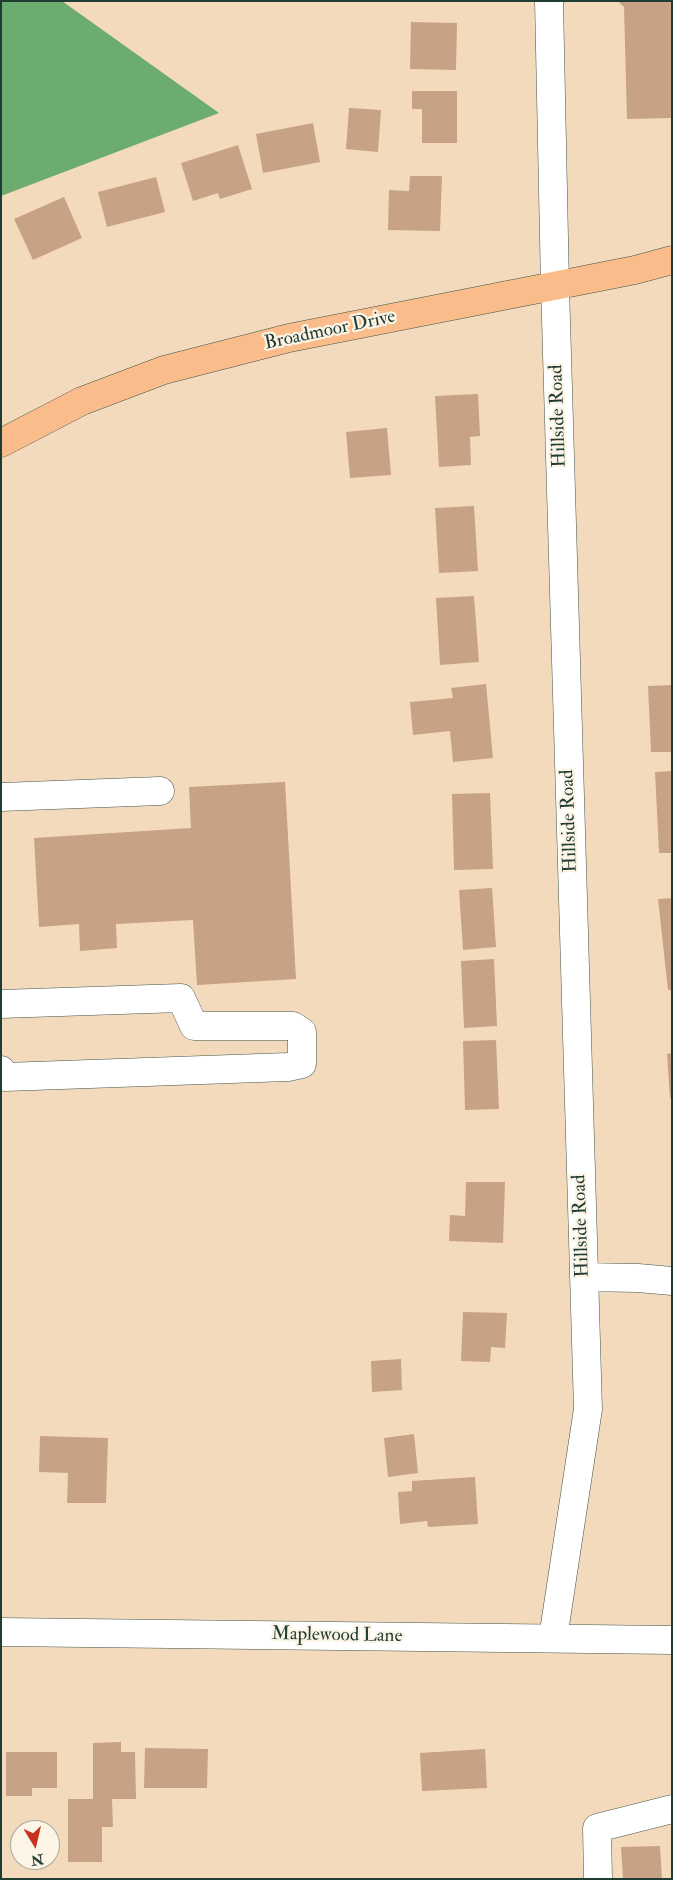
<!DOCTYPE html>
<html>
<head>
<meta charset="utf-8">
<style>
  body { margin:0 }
  #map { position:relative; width:673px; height:1880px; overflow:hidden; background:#f4dabc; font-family:"IM FELL Double Pica",serif }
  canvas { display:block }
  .frame { position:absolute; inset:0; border:2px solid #1f3d34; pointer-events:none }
  .north { position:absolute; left:10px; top:1820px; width:50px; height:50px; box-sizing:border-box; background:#fcf5e5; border:1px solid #a4ab9e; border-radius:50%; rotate:171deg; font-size:14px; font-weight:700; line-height:20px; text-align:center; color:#1f3d34 }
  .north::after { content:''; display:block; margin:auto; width:18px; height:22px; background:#c8321e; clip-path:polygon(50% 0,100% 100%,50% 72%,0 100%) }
</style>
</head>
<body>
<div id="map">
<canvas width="673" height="1880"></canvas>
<div class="frame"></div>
<div class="north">N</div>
</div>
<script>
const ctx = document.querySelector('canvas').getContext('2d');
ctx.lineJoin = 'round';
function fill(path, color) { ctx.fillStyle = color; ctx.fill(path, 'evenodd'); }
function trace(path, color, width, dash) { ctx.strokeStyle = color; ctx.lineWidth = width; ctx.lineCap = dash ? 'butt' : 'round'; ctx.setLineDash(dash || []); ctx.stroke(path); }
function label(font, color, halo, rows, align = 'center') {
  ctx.font = font + ' "IM FELL Double Pica",serif'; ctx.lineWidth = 4.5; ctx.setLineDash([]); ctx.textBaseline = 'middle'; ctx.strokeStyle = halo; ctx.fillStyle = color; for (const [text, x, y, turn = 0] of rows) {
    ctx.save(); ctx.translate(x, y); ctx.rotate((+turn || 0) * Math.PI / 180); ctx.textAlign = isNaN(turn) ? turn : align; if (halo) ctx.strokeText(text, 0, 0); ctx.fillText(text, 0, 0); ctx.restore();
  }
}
fill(new Path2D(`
  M 1,1 L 62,1 L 219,113 L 1,196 Z`), '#6cac70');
fill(new Path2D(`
  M 618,1 L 672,1 L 672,118 L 627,119 L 624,7 Z
  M 411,22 L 457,23 L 456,70 L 410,69 Z
  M 412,91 L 457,91 L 457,143 L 422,143 L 422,109 L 412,109 Z
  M 349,108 L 381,110 L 378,152 L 346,149 Z
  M 313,123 L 320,162 L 263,173 L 256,134 Z
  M 238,145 L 252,189 L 220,199 L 218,193 L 193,201 L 181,163 Z
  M 410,176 L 442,176 L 440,231 L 388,230 L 389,190 L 409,191 Z
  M 156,177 L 165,212 L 107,227 L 98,192 Z
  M 64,197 L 82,238 L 33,260 L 14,219 Z
  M 478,394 L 480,436 L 470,437 L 471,465 L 439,467 L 435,396 Z
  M 387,428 L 391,475 L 350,478 L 346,432 Z
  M 474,506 L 478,571 L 439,573 L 435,508 Z
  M 474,596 L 479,662 L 440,665 L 436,598 Z
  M 486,684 L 493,758 L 453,762 L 450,731 L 413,735 L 410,702 L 453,698 L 451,688 Z
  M 672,685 L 672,752 L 651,752 L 648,686 Z
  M 672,771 L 672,853 L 659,853 L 655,772 Z
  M 285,782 L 296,979 L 197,985 L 193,920 L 116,924 L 117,948 L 80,951 L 79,924 L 39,927 L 34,838 L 191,828 L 189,787 Z
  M 490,793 L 493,869 L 454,870 L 452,794 Z
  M 492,888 L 496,947 L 463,950 L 459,890 Z
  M 672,898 L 672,990 L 668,990 L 658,899 Z
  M 494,959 L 497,1026 L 464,1028 L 461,961 Z
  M 496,1040 L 499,1109 L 465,1110 L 463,1041 Z
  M 672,1053 L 672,1098 L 670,1098 L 667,1054 Z
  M 466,1182 L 505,1182 L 503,1243 L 449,1241 L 450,1215 L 465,1216 Z
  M 463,1312 L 507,1313 L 505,1348 L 491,1347 L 490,1362 L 461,1361 Z
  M 401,1359 L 402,1390 L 372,1392 L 371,1361 Z
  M 414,1434 L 418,1473 L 388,1477 L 384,1438 Z
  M 40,1436 L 108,1438 L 106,1503 L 67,1503 L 68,1473 L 39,1472 Z
  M 475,1477 L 478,1524 L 428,1527 L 427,1521 L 400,1524 L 398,1492 L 412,1491 L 412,1481 Z
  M 121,1742 L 121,1752 L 135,1752 L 136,1799 L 112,1799 L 113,1827 L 102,1827 L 102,1862 L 68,1862 L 68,1799 L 93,1799 L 93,1743 Z
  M 145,1748 L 208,1749 L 207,1788 L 144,1788 Z
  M 485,1749 L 487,1788 L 422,1791 L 420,1753 Z
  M 6,1752 L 57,1752 L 57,1788 L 32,1788 L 32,1796 L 6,1796 Z
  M 660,1846 L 662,1879 L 623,1879 L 621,1847 Z`), '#c8a284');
const minor = new Path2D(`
  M 549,1 L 555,286 L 588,1409 L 553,1638
  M 1,797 L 160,791
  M 1,1004 L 181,998 L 194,1026 L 293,1026 L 302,1032 L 302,1064 L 288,1067 L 5,1077 L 1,1070
  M 584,1277 L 638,1278 L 672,1281
  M 1,1632 L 672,1640
  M 598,1879 L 597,1828 L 672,1809`);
const major = new Path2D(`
  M 1,443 L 82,401 L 164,370 L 289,338 L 635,270 L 672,260`);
trace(minor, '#3f5548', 29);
trace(major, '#3f5548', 29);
trace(minor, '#fff', 28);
trace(major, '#f9bc8a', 28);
label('19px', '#1f3d34', '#fcf5e5', [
  ["Broadmoor Drive",330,331,-12],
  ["Hillside Road",559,416,-92],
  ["Hillside Road",570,821,-92],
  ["Hillside Road",582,1226,-92],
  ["Maplewood Lane",337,1636,1]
]);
</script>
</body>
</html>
